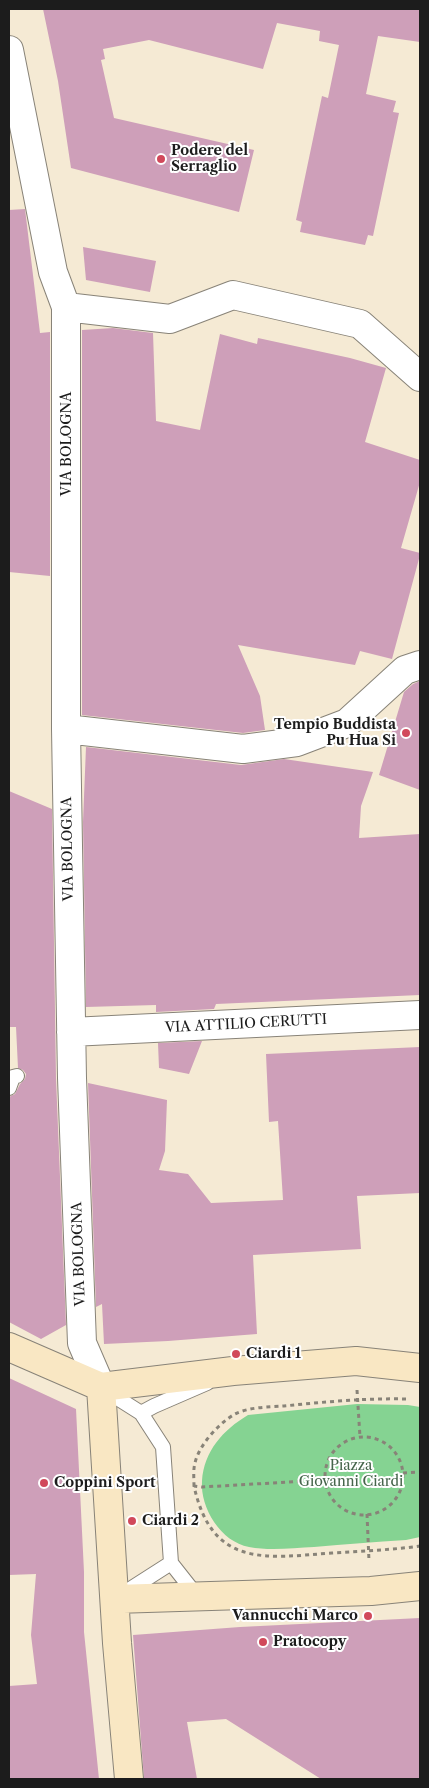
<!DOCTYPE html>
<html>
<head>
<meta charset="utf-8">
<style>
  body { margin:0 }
  #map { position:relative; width:429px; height:1788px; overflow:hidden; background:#f5ead4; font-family:"Libre Caslon Text",serif }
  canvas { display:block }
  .frame { position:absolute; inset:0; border:10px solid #1c1c1c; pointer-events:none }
</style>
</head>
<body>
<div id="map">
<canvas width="429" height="1788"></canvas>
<div class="frame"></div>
</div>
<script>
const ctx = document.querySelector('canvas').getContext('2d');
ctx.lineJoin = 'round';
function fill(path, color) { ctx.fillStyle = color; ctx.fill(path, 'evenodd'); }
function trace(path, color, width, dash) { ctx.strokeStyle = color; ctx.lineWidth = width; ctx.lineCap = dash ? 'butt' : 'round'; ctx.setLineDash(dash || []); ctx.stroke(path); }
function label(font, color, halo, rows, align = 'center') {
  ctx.font = font + ' "Libre Caslon Text",serif'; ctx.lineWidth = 4; ctx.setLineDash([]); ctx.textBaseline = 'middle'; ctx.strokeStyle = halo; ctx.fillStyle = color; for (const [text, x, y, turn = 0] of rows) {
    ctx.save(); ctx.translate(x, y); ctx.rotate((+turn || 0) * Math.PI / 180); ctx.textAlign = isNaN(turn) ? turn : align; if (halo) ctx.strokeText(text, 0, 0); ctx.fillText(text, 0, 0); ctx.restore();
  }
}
fill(new Path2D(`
  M 357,1404 L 408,1405 L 420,1407 L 420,1537 L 406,1540 C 375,1542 345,1544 314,1547 C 293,1548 270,1551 249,1547 C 221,1542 200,1508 202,1481 C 204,1451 223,1430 248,1415 Z`), '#85d392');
fill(new Path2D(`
  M 43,9 L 420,9 L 420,42 L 378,36 L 366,94 L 396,101 L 393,112 L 399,113 L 373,236 L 368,235 L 365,245 L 300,232 L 302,222 L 296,220 L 322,96 L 328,98 L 339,45 L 319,41 L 320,31 L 277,23 L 263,69 L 149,40 L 103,49 L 105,59 L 101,60 L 114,118 L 254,150 L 239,212 L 71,168 L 58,81 Z
  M 25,209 L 40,333 L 50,332 L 50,576 L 9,572 L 9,210 Z
  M 83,247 L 156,261 L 150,292 L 86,280 Z
  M 113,328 L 153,333 L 156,421 L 200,430 L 220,334 L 257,344 L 258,338 L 350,358 L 386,368 L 365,442 L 420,460 L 420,482 L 401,548 L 420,553 L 420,555 L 392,659 L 360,651 L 355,665 L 238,645 L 260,696 L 265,730 L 243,733 L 82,715 L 82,330 Z
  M 420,681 L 420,790 L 379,775 L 404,692 L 413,684 Z
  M 86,747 L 241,765 L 284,759 L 373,772 L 361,806 L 359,838 L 420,834 L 420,995 L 216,1004 L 214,1009 L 156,1012 L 156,1005 L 86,1007 L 83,822 Z
  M 9,791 L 52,809 L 56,1078 L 66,1325 L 41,1339 L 9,1322 L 9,1097 L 15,1094 L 20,1084 L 25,1079 L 26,1074 L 23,1070 L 18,1068 L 16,1027 L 9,1027 Z
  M 202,1041 L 189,1074 L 159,1068 L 158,1043 Z
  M 420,1047 L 420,1193 L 357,1196 L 361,1249 L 253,1255 L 257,1334 L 168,1341 L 104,1344 L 102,1304 L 96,1307 L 88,1083 L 167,1100 L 165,1151 L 159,1170 L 188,1174 L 211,1203 L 283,1200 L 278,1121 L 269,1122 L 266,1054 Z
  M 9,1378 L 76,1409 L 84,1572 L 84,1632 L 99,1779 L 9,1779 L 9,1686 L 37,1684 L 31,1635 L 36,1574 L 9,1575 Z
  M 420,1618 L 420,1779 L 321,1779 L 226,1719 L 187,1722 L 197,1779 L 144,1779 L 133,1635 L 240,1627 Z`), '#ce9fb9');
const lane = new Path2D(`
  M 9,1088 L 13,1077 L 17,1076
  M 103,1389 L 141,1413 L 163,1447 L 171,1563 L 197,1596
  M 141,1413 L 154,1406 L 207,1383
  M 121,1595 L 171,1563`);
const street = new Path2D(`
  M 9,50 L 53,272 L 66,307 L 66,729 L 72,1078 L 82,1343 L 101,1387
  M 66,307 L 170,319 L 233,295 L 360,324 L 420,377
  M 66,729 L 243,749 L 297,742 L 347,723 L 405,670 L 420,665
  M 71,1032 L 420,1015`);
const secondary = new Path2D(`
  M 9,1347 L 101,1387 L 233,1371 L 356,1361 L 420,1368
  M 101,1387 L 117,1643 L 129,1779
  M 115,1599 L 371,1591 L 420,1586`);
trace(lane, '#888378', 16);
trace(street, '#888378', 30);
trace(secondary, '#888378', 30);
trace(new Path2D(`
  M 357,1390 L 360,1437
  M325 1476a39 39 0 1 1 78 0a39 39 0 1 1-78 0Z
  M 403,1473 L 420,1472
  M 325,1480 L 202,1487 L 194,1486 C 212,1568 265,1558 332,1553 C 362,1551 391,1550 420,1546
  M 194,1486 C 194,1479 193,1470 195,1463 C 199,1445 219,1423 235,1414 C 249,1407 269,1407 284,1406 C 324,1402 365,1398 406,1399
  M 367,1514 L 369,1561`), '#888378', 3, [4, 4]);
trace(lane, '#fff', 14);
trace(street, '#fff', 28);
trace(secondary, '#f9e7c3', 28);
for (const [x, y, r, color] of [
  [161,159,5,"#d1495b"],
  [406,733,5,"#d1495b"],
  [236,1354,5,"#d1495b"],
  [44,1483,5,"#d1495b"],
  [132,1521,5,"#d1495b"],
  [368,1616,5,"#d1495b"],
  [263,1642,5,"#d1495b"]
]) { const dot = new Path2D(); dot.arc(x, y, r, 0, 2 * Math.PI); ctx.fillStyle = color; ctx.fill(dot); trace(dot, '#fff', 2); }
label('bold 14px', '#1c1c1c', '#fff', [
  ["Podere del",171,151],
  ["Serraglio",171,167],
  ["Tempio Buddista",396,725,"right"],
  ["Pu Hua Si",396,741,"right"],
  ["Ciardi 1",246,1354],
  ["Coppini Sport",54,1483],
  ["Ciardi 2",142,1521],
  ["Vannucchi Marco",358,1616,"right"],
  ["Pratocopy",273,1642]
], 'left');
label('14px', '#1c1c1c', '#fff', [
  ["VIA BOLOGNA",67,444,-90],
  ["VIA BOLOGNA",68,849,-91],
  ["VIA ATTILIO CERUTTI",246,1024,-3],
  ["VIA BOLOGNA",79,1254,-92]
]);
label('14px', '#46654b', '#fff', [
  ["Piazza",351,1466],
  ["Giovanni Ciardi",351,1482]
]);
</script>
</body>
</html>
